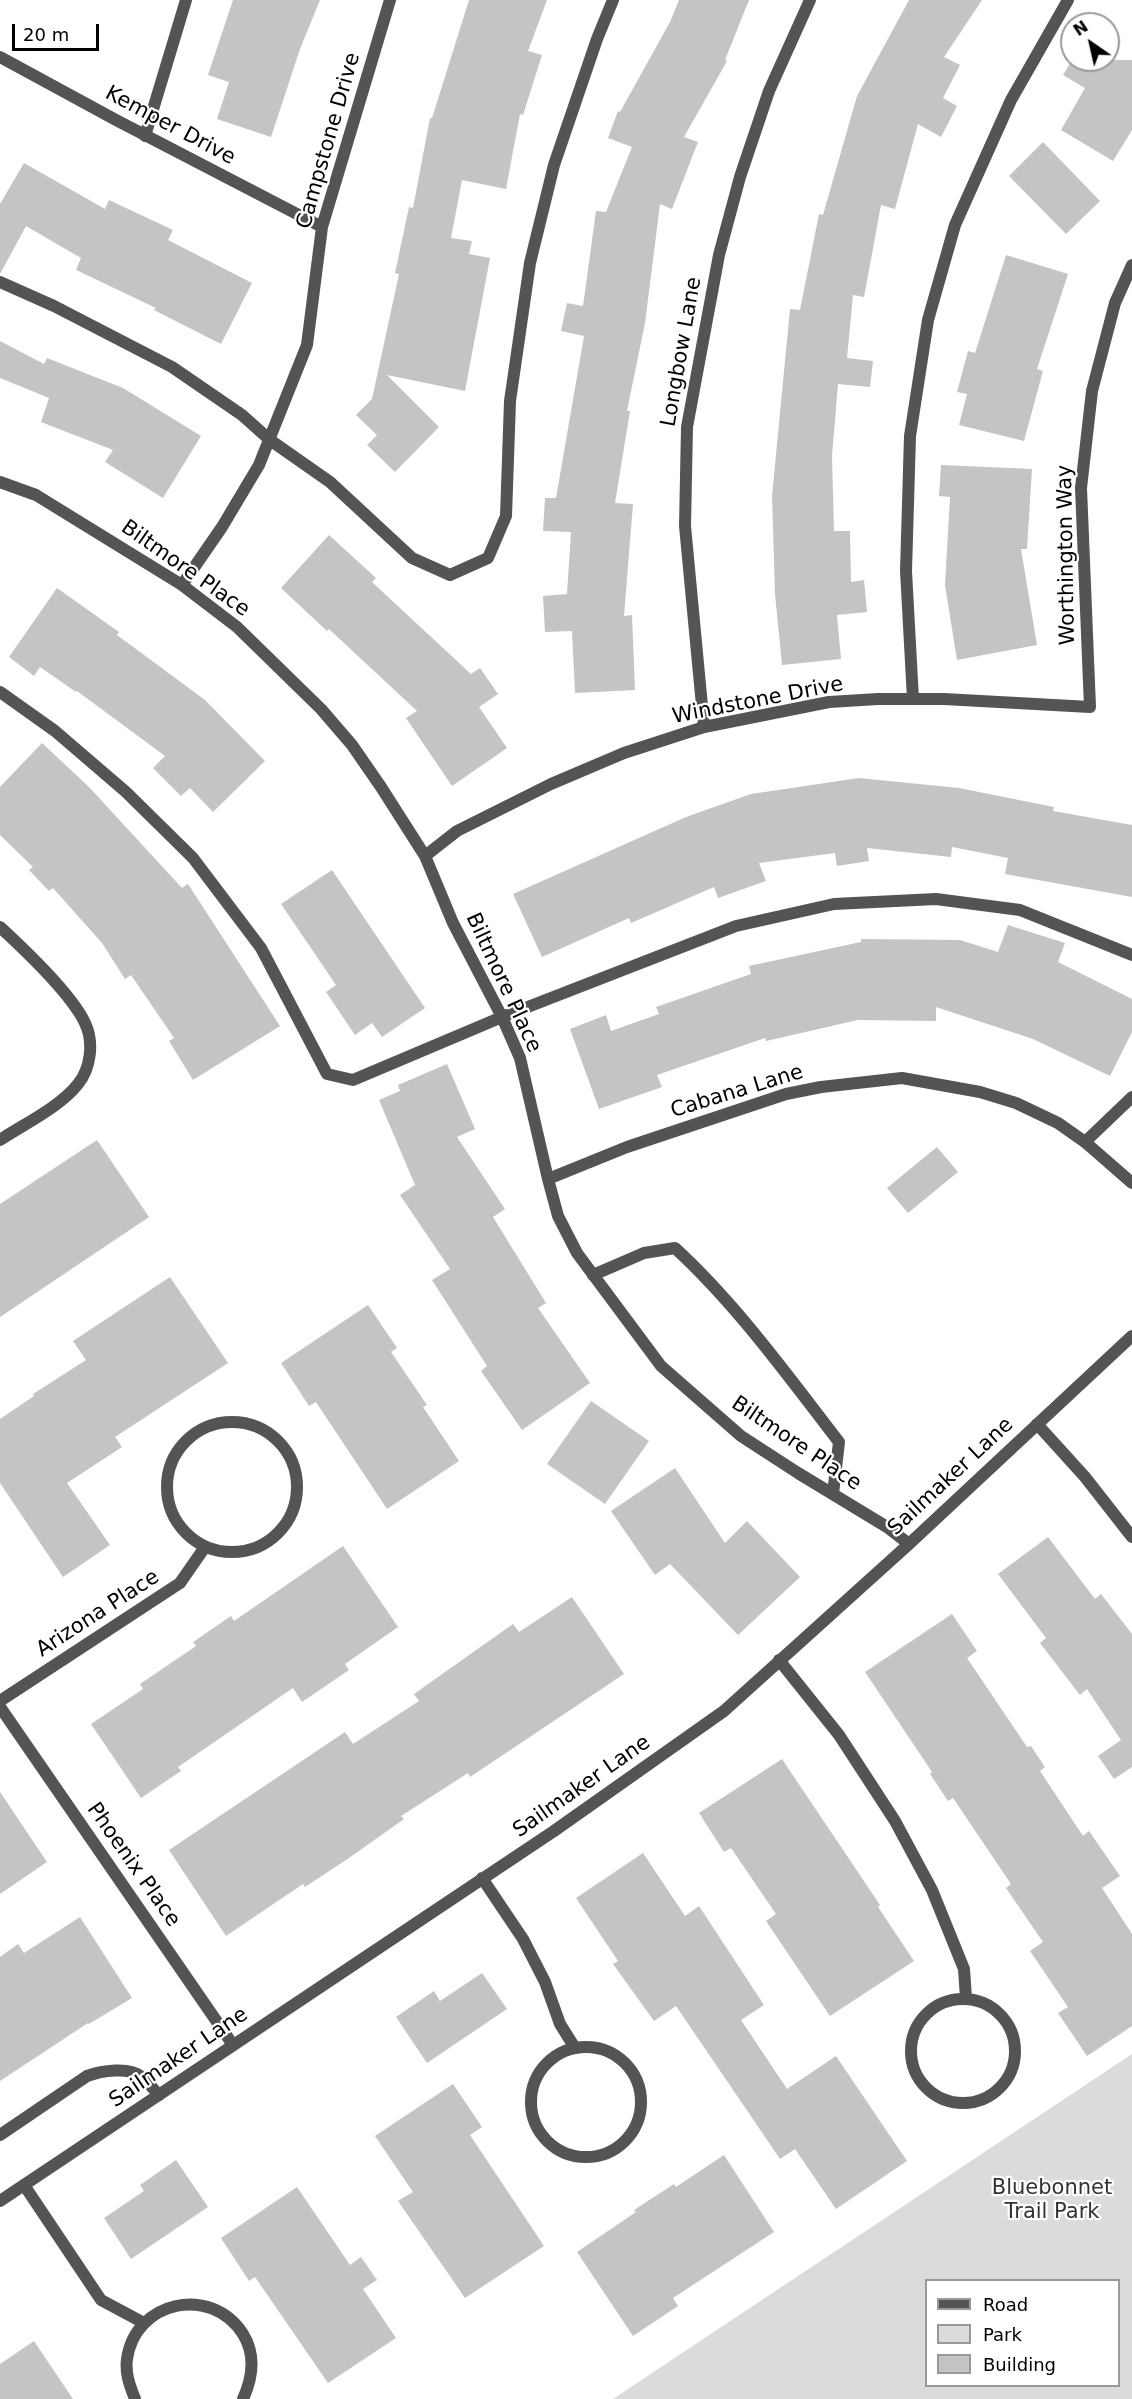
<!DOCTYPE html>
<html>
<head>
<meta charset="utf-8">
<style>
  body { margin:0 }
  #map { position:relative; width:1132px; height:2399px; overflow:hidden; background:#fff; font-family:"DejaVu Sans",sans-serif }
  canvas { display:block }
  .legend { position:absolute; left:925px; top:2279px; width:195px; height:108px; box-sizing:border-box; background:#fff; border:2px solid #999; margin:0; padding:8px 10px; list-style:none; font-size:18px; color:#000 }
  .legend li { display:flex; align-items:center; gap:12px; height:30px }
  .legend b { width:30px; border:2px solid #999 }
  .north { position:absolute; left:1060px; top:12px; width:60px; height:60px; box-sizing:border-box; background:#fff; border:2px solid #999; border-radius:50%; rotate:326deg; font-size:16px; font-weight:700; line-height:24px; text-align:center; color:#000 }
  .north::after { content:''; display:block; margin:auto; width:21px; height:27px; background:#000; clip-path:polygon(50% 0,100% 100%,50% 72%,0 100%) }
  .scale { position:absolute; left:12px; top:24px; width:87px; height:27px; box-sizing:border-box; border:3px solid #000; border-top:0; padding-left:8px; font-size:18px; line-height:21px; white-space:nowrap; color:#000; -webkit-text-stroke:4px #fff; paint-order:stroke }
</style>
</head>
<body>
<div id="map">
<canvas width="1132" height="2399"></canvas>
<ul class="legend">
<li><b style="height:8px;background:#545454"></b>Road</li>
<li><b style="height:16px;background:#dbdbdb"></b>Park</li>
<li><b style="height:16px;background:#c4c4c4"></b>Building</li>
</ul>
<div class="north">N</div>
<div class="scale">20 m</div>
</div>
<script>
const ctx = document.querySelector('canvas').getContext('2d');
ctx.lineJoin = 'round';
function fill(path, color) { ctx.fillStyle = color; ctx.fill(path, 'evenodd'); }
function trace(path, color, width, dash) { ctx.strokeStyle = color; ctx.lineWidth = width; ctx.lineCap = dash ? 'butt' : 'round'; ctx.setLineDash(dash || []); ctx.stroke(path); }
function label(font, color, halo, rows, align = 'center') {
  ctx.font = font + ' "DejaVu Sans",sans-serif'; ctx.lineWidth = 4.5; ctx.setLineDash([]); ctx.textBaseline = 'middle'; ctx.strokeStyle = halo; ctx.fillStyle = color; for (const [text, x, y, turn = 0] of rows) {
    ctx.save(); ctx.translate(x, y); ctx.rotate((+turn || 0) * Math.PI / 180); ctx.textAlign = isNaN(turn) ? turn : align; if (halo) ctx.strokeText(text, 0, 0); ctx.fillText(text, 0, 0); ctx.restore();
  }
}
fill(new Path2D(`
  M 1132,2054 L 1132,2399 L 613,2399 ZM 926,2280 L 1118,2280 L 1118,2386 L 926,2386 Z`), '#dbdbdb');
fill(new Path2D(`
  M 233,0 L 320,0 L 300,49 L 271,137 L 217,119 L 229,82 L 208,75 Z
  M 469,0 L 547,0 L 528,51 L 542,55 L 523,115 L 520,114 L 506,189 L 462,180 L 451,238 L 472,241 L 469,254 L 490,258 L 465,391 L 387,375 L 439,427 L 395,472 L 367,445 L 377,435 L 356,415 L 372,399 L 399,274 L 395,273 L 409,207 L 413,208 L 430,118 L 432,118 Z
  M 679,0 L 749,0 L 725,60 L 727,61 L 684,137 L 698,142 L 672,209 L 660,204 L 645,323 L 627,411 L 630,411 L 615,503 L 633,504 L 624,616 L 632,615 L 635,690 L 575,693 L 572,631 L 545,632 L 543,596 L 567,594 L 571,532 L 543,531 L 545,498 L 556,498 L 584,336 L 561,331 L 567,303 L 583,306 L 596,211 L 606,212 L 632,147 L 608,138 L 618,111 L 620,112 L 670,22 Z
  M 909,0 L 982,0 L 944,57 L 960,65 L 943,98 L 957,106 L 941,137 L 918,124 L 895,209 L 881,205 L 864,297 L 853,295 L 847,358 L 873,361 L 870,387 L 838,384 L 832,456 L 834,531 L 850,531 L 851,582 L 864,580 L 867,612 L 837,615 L 841,659 L 782,665 L 775,594 L 772,496 L 790,309 L 800,310 L 819,214 L 823,215 L 857,96 Z
  M 1072,60 L 1132,60 L 1132,130 L 1113,161 L 1061,130 L 1085,88 L 1063,75 Z
  M 1043,142 L 1100,201 L 1066,234 L 1009,176 Z
  M 24,163 L 105,209 L 109,200 L 173,230 L 168,240 L 252,283 L 221,344 L 154,310 L 156,308 L 76,270 L 81,258 L 26,226 L 0,274 L 0,204 Z
  M 1006,255 L 1068,274 L 1037,369 L 1043,371 L 1024,441 L 959,425 L 967,394 L 957,392 L 968,351 L 975,353 Z
  M 0,341 L 44,364 L 47,358 L 123,388 L 201,436 L 163,498 L 105,462 L 113,450 L 41,422 L 49,398 L 0,378 Z
  M 941,465 L 1032,469 L 1027,549 L 1021,549 L 1037,645 L 957,660 L 945,585 L 950,497 L 939,496 Z
  M 329,535 L 376,578 L 372,582 L 471,674 L 480,668 L 498,694 L 479,707 L 507,748 L 452,786 L 406,718 L 417,711 L 329,629 L 327,631 L 281,588 Z
  M 57,588 L 119,632 L 117,635 L 205,700 L 265,761 L 213,812 L 190,788 L 181,796 L 153,768 L 165,756 L 77,691 L 76,692 L 40,667 L 34,676 L 9,657 Z
  M 42,743 L 89,787 L 182,888 L 188,884 L 280,1026 L 193,1080 L 169,1041 L 174,1038 L 131,975 L 125,979 L 102,943 L 53,888 L 49,891 L 29,870 L 33,867 L 0,835 L 0,787 Z
  M 859,778 L 959,788 L 1054,807 L 1053,811 L 1132,825 L 1132,897 L 1005,874 L 1008,858 L 952,847 L 951,857 L 867,848 L 869,861 L 837,866 L 835,853 L 759,863 L 766,881 L 718,898 L 714,887 L 631,923 L 629,918 L 542,957 L 513,894 L 686,817 L 751,794 Z
  M 332,870 L 425,1008 L 382,1037 L 372,1023 L 355,1035 L 326,992 L 336,985 L 281,904 Z
  M 1008,925 L 1065,943 L 1058,962 L 1132,999 L 1132,1032 L 1110,1076 L 1033,1039 L 936,1007 L 936,1021 L 858,1020 L 766,1041 L 765,1038 L 657,1075 L 662,1087 L 599,1109 L 570,1029 L 606,1015 L 611,1031 L 659,1014 L 656,1007 L 751,974 L 749,966 L 861,942 L 861,939 L 960,940 L 998,952 Z
  M 447,1064 L 475,1129 L 457,1137 L 505,1209 L 493,1217 L 546,1303 L 538,1308 L 590,1383 L 522,1430 L 481,1371 L 487,1366 L 432,1280 L 450,1269 L 400,1195 L 415,1185 L 379,1100 L 400,1091 L 398,1085 Z
  M 97,1140 L 149,1217 L 0,1317 L 0,1204 Z
  M 937,1147 L 958,1172 L 908,1213 L 887,1188 Z
  M 170,1277 L 228,1363 L 115,1437 L 122,1447 L 67,1483 L 110,1545 L 63,1577 L 0,1483 L 0,1419 L 34,1396 L 33,1394 L 86,1360 L 73,1341 Z
  M 368,1305 L 397,1348 L 391,1352 L 427,1405 L 423,1407 L 459,1461 L 387,1509 L 316,1402 L 309,1406 L 281,1363 Z
  M 591,1401 L 649,1441 L 605,1504 L 547,1464 Z
  M 675,1468 L 725,1543 L 747,1521 L 800,1577 L 738,1635 L 670,1564 L 655,1575 L 611,1511 Z
  M 1048,1537 L 1095,1599 L 1101,1594 L 1132,1634 L 1132,1767 L 1114,1779 L 1098,1756 L 1121,1740 L 1087,1689 L 1080,1695 L 1040,1643 L 1046,1638 L 998,1574 Z
  M 343,1546 L 398,1627 L 345,1664 L 349,1670 L 302,1702 L 293,1688 L 178,1767 L 181,1771 L 141,1798 L 91,1724 L 143,1689 L 140,1684 L 196,1646 L 193,1642 L 231,1616 L 234,1621 Z
  M 572,1597 L 624,1674 L 470,1777 L 468,1773 L 401,1816 L 404,1819 L 349,1858 L 305,1887 L 303,1884 L 226,1936 L 169,1850 L 345,1732 L 353,1744 L 419,1701 L 414,1694 L 513,1624 L 519,1632 Z
  M 952,1614 L 977,1651 L 967,1658 L 1027,1747 L 1031,1746 L 1045,1767 L 1040,1771 L 1083,1836 L 1089,1831 L 1120,1876 L 1102,1888 L 1132,1934 L 1132,2026 L 1087,2056 L 1058,2013 L 1068,2007 L 1030,1951 L 1043,1942 L 1006,1888 L 1011,1884 L 953,1798 L 948,1801 L 930,1774 L 932,1772 L 865,1672 Z
  M 782,1759 L 880,1905 L 878,1907 L 914,1961 L 830,2016 L 766,1921 L 776,1914 L 731,1848 L 724,1852 L 699,1813 Z
  M 0,1792 L 47,1862 L 0,1894 Z
  M 643,1853 L 685,1916 L 699,1906 L 764,2005 L 741,2020 L 787,2089 L 836,2056 L 907,2161 L 836,2209 L 795,2149 L 780,2159 L 676,2006 L 654,2021 L 613,1964 L 618,1961 L 576,1898 Z
  M 80,1917 L 132,1998 L 89,2024 L 88,2023 L 0,2081 L 0,1957 L 18,1944 L 24,1953 Z
  M 482,1973 L 507,2009 L 427,2063 L 396,2017 L 434,1991 L 440,2001 Z
  M 453,2084 L 482,2127 L 470,2135 L 544,2246 L 465,2298 L 398,2201 L 413,2192 L 375,2136 Z
  M 724,2155 L 774,2232 L 673,2298 L 678,2306 L 633,2336 L 577,2252 L 636,2212 L 634,2210 L 674,2184 L 676,2187 Z
  M 176,2160 L 208,2207 L 131,2259 L 104,2218 L 144,2191 L 140,2185 Z
  M 297,2187 L 350,2265 L 361,2257 L 377,2280 L 363,2289 L 396,2338 L 328,2383 L 255,2277 L 249,2281 L 221,2238 Z
  M 34,2341 L 73,2399 L 0,2399 L 0,2364 Z`), '#c4c4c4');
trace(new Path2D(`
  M 145,136 L 186,0
  M 0,282 L 54,306 L 172,367 L 242,415 L 270,440 L 330,482 L 412,558 L 450,575 L 488,558 L 506,516 L 510,401 L 530,263 L 554,165 L 597,39 L 613,0
  M 0,692 L 55,731 L 126,792 L 193,858 L 261,948 L 327,1074 L 353,1080 L 502,1017 L 736,926 L 834,904 L 936,899 L 1020,910 L 1132,955
  M 913,699 L 906,571 L 910,436 L 928,320 L 955,225 L 1011,100 L 1068,0
  M 1085,1142 L 1132,1097
  M 593,1275 L 644,1253 L 675,1248 C 737,1305 788,1376 839,1442 L 833,1494
  M 0,2135 L 87,2076 C 101,2071 129,2066 142,2077 C 148,2082 153,2089 159,2095`), '#545454', 12);
trace(new Path2D(`
  M 0,57 L 116,120 L 322,227
  M 0,482 L 36,495 L 182,585 L 237,627 L 321,709 L 352,745 L 381,787 L 425,856 L 453,923 L 502,1017 L 520,1058 L 548,1179 L 558,1216 L 577,1253 L 661,1366 L 741,1436 L 798,1473 L 887,1527 L 909,1544
  M 182,585 L 222,527 L 259,465 L 307,345 L 322,227 L 390,0
  M 704,727 L 685,526 L 687,427 L 719,255 L 740,177 L 769,91 L 810,0
  M 425,856 L 457,831 L 551,784 L 624,753 L 704,727 L 829,702 L 878,699 L 944,699 L 1090,707 L 1081,488 L 1092,391 L 1115,303 L 1132,265
  M 0,927 C 25,950 71,993 85,1023 C 94,1042 91,1068 78,1084 C 60,1107 24,1124 0,1140
  M 548,1179 L 627,1147 L 786,1094 L 821,1087 L 902,1078 L 980,1092 L 1016,1103 L 1058,1123 L 1085,1142 L 1132,1183
  M167 1487a65 65 0 1 1 130 0a65 65 0 1 1-130 0Z
  M 1037,1424 L 1085,1477 L 1132,1537
  M 779,1660 L 839,1735 L 895,1821 L 932,1890 L 964,1969 L 966,1998
  M 0,1701 L 180,1583 L 205,1547
  M 0,1707 L 233,2045
  M 482,1878 L 523,1939 L 545,1982 L 560,2024 L 575,2048
  M911 2051a52 52 0 1 1 104 0a52 52 0 1 1-104 0Z
  M531 2102a55 55 0 1 1 110 0a55 55 0 1 1-110 0Z
  M 24,2185 L 101,2300 L 144,2323
  M 0,2201 L 554,1831 L 724,1711 L 909,1544 L 1132,1336
  M 135,2399 C 130,2386 125,2374 127,2359 C 135,2301 211,2284 243,2334 C 256,2355 253,2377 243,2399`), '#545454', 12);
label('21px', '#000', '#fff', [
  ["Kemper Drive",170,126,28],
  ["Campstone Drive",329,141,-74],
  ["Longbow Lane",682,352,-80],
  ["Worthington Way",1067,555,-91],
  ["Biltmore Place",185,569,35],
  ["Windstone Drive",758,701,-11],
  ["Biltmore Place",503,983,65],
  ["Cabana Lane",737,1092,-17],
  ["Biltmore Place",796,1444,34],
  ["Sailmaker Lane",951,1477,-43],
  ["Arizona Place",98,1614,-33],
  ["Sailmaker Lane",582,1787,-35],
  ["Phoenix Place",133,1865,55],
  ["Sailmaker Lane",179,2058,-34]
]);
label('21px', '#323232', '#fff', [
  ["Bluebonnet",1052,2189],
  ["Trail Park",1052,2213]
]);
</script>
</body>
</html>
